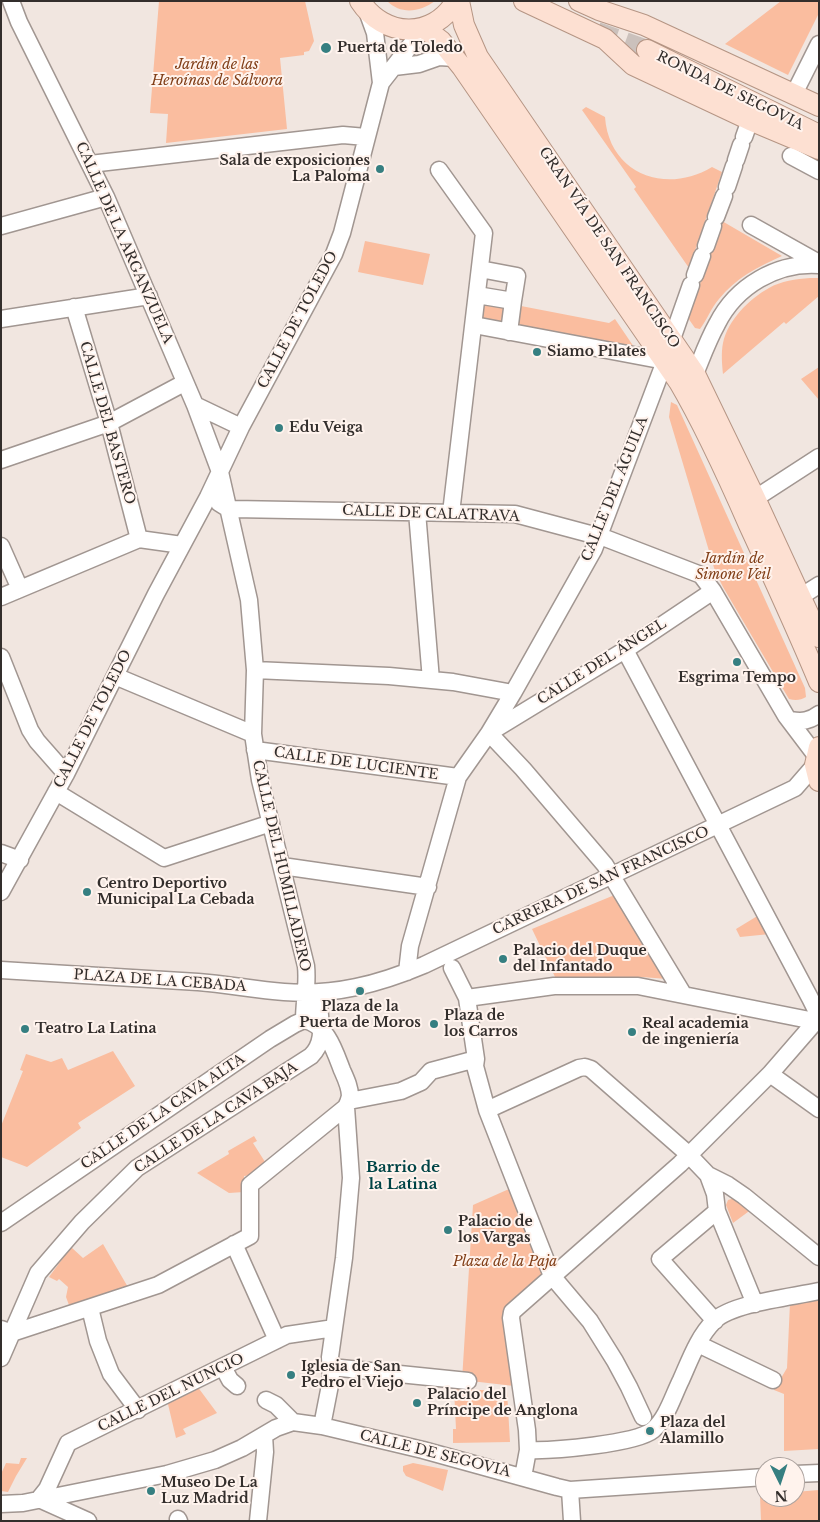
<!DOCTYPE html>
<html>
<head>
<meta charset="utf-8">
<style>
  body { margin:0 }
  #map { position:relative; width:820px; height:1522px; overflow:hidden; background:#f1e6e0; font-family:"Libre Baskerville",serif }
  canvas { display:block }
  .frame { position:absolute; inset:0; border:2px solid #332e2c; pointer-events:none }
  .north { position:absolute; left:755px; top:1457px; width:50px; height:50px; box-sizing:border-box; background:#fff3ed; border:1px solid #ada4a0; border-radius:50%; rotate:176deg; font-size:14px; font-weight:700; line-height:20px; text-align:center; color:#332e2c }
  .north::after { content:''; display:block; margin:auto; width:18px; height:22px; background:#367f81; clip-path:polygon(50% 0,100% 100%,50% 72%,0 100%) }
</style>
</head>
<body>
<div id="map">
<canvas width="820" height="1522"></canvas>
<div class="frame"></div>
<div class="north">N</div>
</div>
<script>
const ctx = document.querySelector('canvas').getContext('2d');
ctx.lineJoin = 'round';
function fill(path, color) { ctx.fillStyle = color; ctx.fill(path, 'evenodd'); }
function trace(path, color, width, dash) { ctx.strokeStyle = color; ctx.lineWidth = width; ctx.lineCap = dash ? 'butt' : 'round'; ctx.setLineDash(dash || []); ctx.stroke(path); }
function label(font, color, halo, rows, align = 'center') {
  ctx.font = font + ' "Libre Baskerville",serif'; ctx.lineWidth = 4; ctx.setLineDash([]); ctx.textBaseline = 'middle'; ctx.strokeStyle = halo; ctx.fillStyle = color; for (const [text, x, y, turn = 0] of rows) {
    ctx.save(); ctx.translate(x, y); ctx.rotate((+turn || 0) * Math.PI / 180); ctx.textAlign = isNaN(turn) ? turn : align; if (halo) ctx.strokeText(text, 0, 0); ctx.fillText(text, 0, 0); ctx.restore();
  }
}
fill(new Path2D(`
  M 159,1 L 305,1 L 314,41 L 309,51 L 304,52 L 304,55 L 280,58 L 287,129 L 166,143 L 168,114 L 150,113 Z
  M 387,1 L 435,1 C 420,12 401,15 387,1 Z
  M 781,1 L 819,1 L 819,13 L 788,75 L 725,44 Z
  M 586,107 L 605,117 C 609,174 666,195 712,167 L 722,172 L 689,268 L 634,189 L 636,187 L 582,110 Z
  M 722,221 L 782,256 C 757,267 736,278 719,299 C 711,308 707,320 700,329 L 695,328 L 688,318 Z
  M 365,241 L 430,254 L 423,285 L 358,272 Z
  M 810,278 L 819,278 L 819,296 L 786,324 L 784,322 L 723,374 C 722,364 721,353 723,343 C 728,320 749,299 769,288 C 781,281 796,279 810,278 Z
  M 479,303 L 504,304 L 505,322 L 479,323 Z
  M 521,306 L 609,323 L 615,319 L 636,350 L 517,327 Z
  M 819,367 L 819,400 L 801,379 Z
  M 671,402 L 677,405 L 805,688 L 806,697 C 801,700 796,701 789,699 L 723,587 L 715,571 L 669,417 Z
  M 617,894 L 667,979 L 642,977 L 556,979 L 532,929 Z
  M 759,915 L 770,934 L 740,937 L 736,929 Z
  M 113,1051 L 135,1086 L 78,1123 L 81,1128 L 27,1167 L 1,1157 L 1,1126 L 23,1071 L 20,1070 L 26,1054 L 51,1062 L 62,1058 L 68,1070 Z
  M 254,1136 L 257,1141 L 253,1143 L 267,1165 L 253,1175 L 244,1176 L 244,1192 L 229,1193 L 197,1173 L 229,1154 L 228,1151 Z
  M 509,1189 L 545,1271 L 504,1314 L 514,1386 L 462,1380 L 473,1205 Z
  M 735,1198 L 752,1209 L 733,1223 L 726,1205 L 728,1200 Z
  M 103,1244 L 129,1289 L 69,1305 L 66,1297 L 68,1287 L 59,1279 L 57,1281 L 49,1277 L 71,1247 L 83,1258 Z
  M 819,1298 L 819,1449 L 784,1451 L 784,1394 L 774,1390 L 787,1368 L 790,1303 Z
  M 197,1386 L 217,1413 L 183,1429 L 186,1434 L 176,1438 L 167,1400 Z
  M 454,1389 L 507,1391 L 510,1442 L 453,1443 L 453,1429 L 456,1429 Z
  M 21,1458 L 27,1458 L 16,1476 L 8,1492 L 1,1491 L 1,1474 L 6,1463 L 19,1464 Z
  M 413,1463 L 448,1470 L 443,1491 L 406,1476 L 403,1471 L 403,1466 Z
  M 819,1490 L 819,1521 L 761,1521 L 760,1495 L 765,1494 L 765,1497 L 795,1497 L 795,1492 Z`), '#fabd9f');
trace(new Path2D(`
  M 597,32 L 647,50`), '#cbc1bc', 20, [20, 10]);
const minor = new Path2D(`
  M 11,1 L 19,22 L 106,197 L 195,405 L 220,472 L 249,600 L 255,670 L 253,734 L 260,780 L 306,966 C 308,984 304,1003 304,1020
  M 394,67 L 419,64 L 439,57 L 455,58
  M 381,83 L 424,28
  M 794,94 L 819,44
  M 744,137 L 750,120
  M 791,156 L 819,171
  M 736,160 L 741,145
  M 90,164 L 343,135 L 366,137
  M 439,170 L 484,233 L 451,513
  M 727,187 L 734,166
  M 716,217 L 724,196
  M 751,225 L 819,263
  M 1,226 L 106,197
  M 706,246 L 713,226
  M 480,269 L 517,276 L 513,301
  M 695,275 L 702,256
  M 477,295 L 513,301 L 509,332
  M 74,307 L 109,423 L 139,539
  M 1,319 L 149,296
  M 672,339 L 691,285
  M 695,374 C 702,357 708,340 717,324 C 736,286 777,262 819,265
  M 195,405 L 241,427
  M 1,460 L 109,423 L 184,383
  M 219,503 L 227,508 L 233,509 L 515,514 L 605,538 L 701,575 L 713,591 L 786,716 L 817,757 L 819,756
  M 745,505 L 819,457
  M 417,512 L 431,680
  M 1,546 L 20,589
  M 1,597 L 139,539 L 182,545
  M 800,597 L 819,585
  M 625,650 L 810,998 L 816,1010 L 816,1021
  M 1,657 L 30,730 L 37,741 L 66,774
  M 255,670 L 389,676 L 453,682 L 513,693
  M 115,676 L 253,734
  M 791,720 C 802,722 810,721 819,714
  M 255,750 L 458,777
  M 56,792 L 164,858 L 271,823
  M 1,853 L 20,860
  M 282,866 L 428,887
  M 1,892 L 66,774 L 156,594 L 208,497 L 241,427 L 334,254 L 342,233 L 381,83 L 375,33 L 367,11
  M 452,968 L 467,998 L 476,1059 L 475,1066 L 487,1110 L 552,1276 L 590,1321 L 615,1361 L 629,1387 L 643,1417
  M 1,970 C 67,974 132,978 198,982 C 227,984 255,990 284,992 C 334,996 379,984 424,965 L 795,788 L 815,765
  M 407,972 L 410,946 L 458,777 L 489,733 L 513,693 L 594,549 L 665,361 L 474,325
  M 683,994 L 605,865 L 523,769 L 489,733 L 625,650 L 713,591
  M 467,998 L 554,986 L 638,986 L 819,1022
  M 770,1074 L 819,1109
  M 349,1101 L 401,1091 L 421,1082 L 431,1071 L 476,1059
  M 487,1110 L 579,1068 L 585,1067 L 591,1069 L 687,1153 L 708,1175 L 728,1185 L 744,1196 L 819,1257
  M 708,1175 L 715,1194 L 717,1211 L 755,1304
  M 1,1223 L 270,1039 L 295,1024 L 304,1020
  M 234,1244 L 277,1340
  M 90,1308 L 98,1341 L 111,1374 L 138,1410
  M 715,1321 L 660,1259 L 717,1211
  M 1,1329 L 12,1333 L 158,1285 L 250,1236 L 250,1185 L 346,1107 C 348,1103 349,1101 350,1096 C 350,1087 346,1079 342,1070 C 335,1052 327,1024 304,1020
  M 698,1344 L 773,1380
  M 1,1358 L 38,1273 L 82,1222 L 137,1168 L 311,1056 C 329,1038 317,1016 319,993
  M 223,1367 L 230,1380 L 237,1386
  M 331,1367 L 468,1381
  M 266,1400 L 276,1405 L 293,1422
  M 322,1426 L 331,1380 L 330,1357 L 344,1258 L 351,1178 L 346,1107
  M 528,1450 C 552,1451 636,1444 653,1430 C 667,1418 673,1396 681,1380 C 690,1360 698,1337 714,1321 C 732,1303 792,1297 819,1291
  M 795,1474 L 819,1473
  M 523,1477 L 528,1450 L 527,1430 L 511,1318 L 512,1312 L 680,1164 L 770,1074 L 816,1021
  M 570,1490 L 572,1521
  M 1,1504 L 23,1503 L 167,1474 L 215,1460 L 242,1448 L 276,1428 L 293,1422 L 322,1426 L 423,1450 L 557,1487 L 570,1490 L 765,1477
  M 178,1519 L 179,1521
  M 88,1521 L 39,1499 L 47,1489 L 68,1443 L 287,1335 L 334,1328
  M 258,1521 L 265,1452 L 264,1435`);
const major = new Path2D(`
  M 360,1 C 384,38 433,40 456,1
  M 459,1 L 464,25 L 478,57 L 695,374 L 755,498 L 819,637
  M 524,1 L 605,39 L 633,65 L 750,120 L 819,149
  M 579,1 L 599,10 L 644,25 L 819,106
  M 424,28 L 441,41 L 462,67 L 679,382 C 706,428 728,477 749,525 C 773,577 797,629 819,682
  M 647,50 L 819,135
  M 819,747 L 815,765 L 819,781`);
trace(minor, '#a19691', 19);
trace(major, '#b59584', 22);
trace(minor, '#fff', 16);
trace(major, '#fde0d2', 20);
for (const [x, y, r, color] of [
  [326,48,6,"#367f81"],
  [380,169,5,"#367f81"],
  [537,352,5,"#367f81"],
  [279,428,5,"#367f81"],
  [737,662,5,"#367f81"],
  [87,892,5,"#367f81"],
  [503,959,5,"#367f81"],
  [360,991,5,"#367f81"],
  [434,1024,5,"#367f81"],
  [25,1029,5,"#367f81"],
  [632,1032,5,"#367f81"],
  [448,1230,5,"#367f81"],
  [291,1375,5,"#367f81"],
  [417,1403,5,"#367f81"],
  [650,1431,5,"#367f81"],
  [151,1491,5,"#367f81"]
]) { const dot = new Path2D(); dot.arc(x, y, r, 0, 2 * Math.PI); ctx.fillStyle = color; ctx.fill(dot); trace(dot, '#fff3ed', 2); }
label('bold 14px', '#332e2c', '#fff3ed', [
  ["Puerta de Toledo",337,48],
  ["Sala de exposiciones",370,161,"right"],
  ["La Paloma",370,177,"right"],
  ["Siamo Pilates",547,352],
  ["Edu Veiga",289,428],
  ["Esgrima Tempo",737,678,"center"],
  ["Centro Deportivo",97,884],
  ["Municipal La Cebada",97,900],
  ["Palacio del Duque",513,951],
  ["del Infantado",513,967],
  ["Plaza de la",360,1007,"center"],
  ["Puerta de Moros",360,1023,"center"],
  ["Plaza de",444,1016],
  ["los Carros",444,1032],
  ["Real academia",642,1024],
  ["de ingeniería",642,1040],
  ["Teatro La Latina",35,1029],
  ["Palacio de",458,1222],
  ["los Vargas",458,1238],
  ["Iglesia de San",301,1367],
  ["Pedro el Viejo",301,1383],
  ["Palacio del",427,1395],
  ["Príncipe de Anglona",427,1411],
  ["Plaza del",660,1423],
  ["Alamillo",660,1439],
  ["Museo De La",161,1483],
  ["Luz Madrid",161,1499]
], 'left');
label('italic 14px', '#813e17', '#fff3ed', [
  ["Jardín de las",217,65],
  ["Heroínas de Sálvora",217,81],
  ["Jardín de",733,559],
  ["Simone Veil",733,575],
  ["Plaza de la Paja",505,1262]
]);
label('14px', '#332e2c', '#fff3ed', [
  ["RONDA DE SEGOVIA",730,91,26],
  ["CALLE DE LA ARGANZUELA",124,243,66],
  ["GRAN VÍA DE SAN FRANCISCO",609,248,56],
  ["CALLE DE TOLEDO",298,320,-62],
  ["CALLE DEL BASTERO",107,423,74],
  ["CALLE DEL ÁGUILA",615,489,-68],
  ["CALLE DE CALATRAVA",431,514,2],
  ["CALLE DEL ÁNGEL",602,662,-32],
  ["CALLE DE TOLEDO",93,719,-63],
  ["CALLE DE LUCIENTE",356,764,8],
  ["CALLE DEL HUMILLADERO",281,866,77],
  ["CARRERA DE SAN FRANCISCO",601,881,-25],
  ["PLAZA DE LA CEBADA",160,981,4],
  ["CALLE DE LA CAVA ALTA",163,1112,-34],
  ["CALLE DE LA CAVA BAJA",216,1118,-33],
  ["CALLE DEL NUNCIO",171,1393,-26],
  ["CALLE DE SEGOVIA",435,1454,14]
]);
label('bold 15px', '#004446', '#fff3ed', [
  ["Barrio de",403,1168],
  ["la Latina",403,1185]
]);
</script>
</body>
</html>
